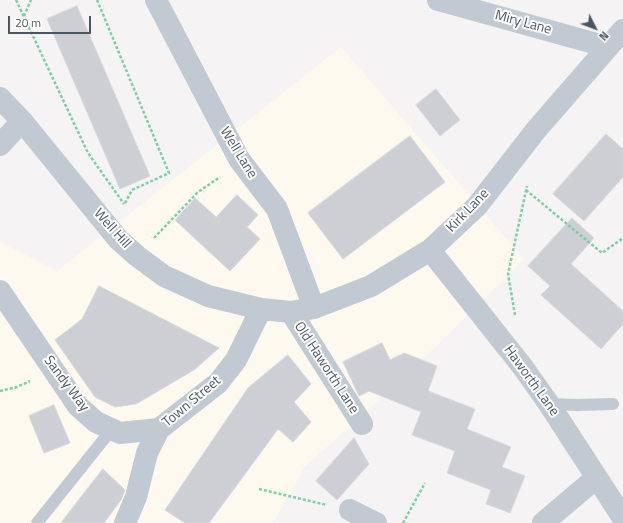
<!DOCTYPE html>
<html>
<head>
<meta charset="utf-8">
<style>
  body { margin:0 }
  #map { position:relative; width:623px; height:523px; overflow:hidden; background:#f5f3f3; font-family:"Titillium Web",sans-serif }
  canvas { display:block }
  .north { position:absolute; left:575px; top:8px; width:40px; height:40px; -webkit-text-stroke:3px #fff; paint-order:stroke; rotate:132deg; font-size:11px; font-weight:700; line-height:16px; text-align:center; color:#4a5661 }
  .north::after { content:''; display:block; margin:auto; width:14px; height:18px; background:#4a5661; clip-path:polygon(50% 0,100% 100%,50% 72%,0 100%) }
  .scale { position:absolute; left:8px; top:16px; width:83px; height:18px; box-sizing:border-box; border:2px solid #4a5661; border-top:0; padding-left:5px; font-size:12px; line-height:14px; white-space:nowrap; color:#4a5661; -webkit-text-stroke:3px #fff; paint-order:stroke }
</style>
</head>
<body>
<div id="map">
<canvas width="623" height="523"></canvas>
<div class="north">N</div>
<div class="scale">20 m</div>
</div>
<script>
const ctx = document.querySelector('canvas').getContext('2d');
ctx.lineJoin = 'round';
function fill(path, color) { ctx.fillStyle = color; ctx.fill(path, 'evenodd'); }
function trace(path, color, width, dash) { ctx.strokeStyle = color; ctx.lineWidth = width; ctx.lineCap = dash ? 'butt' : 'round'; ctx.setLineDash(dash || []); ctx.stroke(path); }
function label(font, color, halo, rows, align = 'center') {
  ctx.font = font + ' "Titillium Web",sans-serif'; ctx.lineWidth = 4; ctx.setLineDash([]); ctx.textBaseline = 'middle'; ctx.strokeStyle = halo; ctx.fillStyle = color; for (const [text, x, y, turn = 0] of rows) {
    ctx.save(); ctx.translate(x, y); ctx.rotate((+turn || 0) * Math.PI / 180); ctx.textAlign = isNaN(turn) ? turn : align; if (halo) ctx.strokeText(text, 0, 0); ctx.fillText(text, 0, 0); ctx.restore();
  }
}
fill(new Path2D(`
  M 341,47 L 524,259 L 415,367 L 305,467 L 273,523 L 0,523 L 0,242 L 57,271 Z`), '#fdf9ef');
const building = new Path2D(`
  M 77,6 L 150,176 L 120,189 L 47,19 Z
  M 436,89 L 460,120 L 440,136 L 416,105 Z
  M 606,134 L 623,149 L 623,177 L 584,221 L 553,194 Z
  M 410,136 L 445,182 L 343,259 L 308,213 Z
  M 237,195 L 258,215 L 247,227 L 260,239 L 230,271 L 175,220 L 195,198 L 216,217 Z
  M 572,218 L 594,238 L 571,264 L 623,311 L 623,324 L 601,349 L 541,295 L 550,286 L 528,266 Z
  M 99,286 L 219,348 L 194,370 L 136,404 L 115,407 L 95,397 L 55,340 L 82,319 Z
  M 382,343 L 390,360 L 404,353 L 437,366 L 428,391 L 475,409 L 467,429 L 511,447 L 502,467 L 525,476 L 510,513 L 486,504 L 491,490 L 447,473 L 455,451 L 412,435 L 421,412 L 369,391 L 359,396 L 343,362 Z
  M 288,355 L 311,384 L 294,402 L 311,422 L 293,442 L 278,429 L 209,523 L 185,523 L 165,510 L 248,388 Z
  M 54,405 L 70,443 L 44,453 L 29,416 Z
  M 354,438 L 369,464 L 337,500 L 316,481 Z
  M 103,469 L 125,490 L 121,500 L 104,523 L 61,523 Z`);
fill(building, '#cdcfd5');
trace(building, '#d7d9de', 1);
trace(new Path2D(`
  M 16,0 L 88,153 L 124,204
  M 97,0 L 169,173 L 132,190 L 124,205
  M 24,16 L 31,0
  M 526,190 L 602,253 L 623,238
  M 154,238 L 198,192 L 220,177
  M 515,315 L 508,274 L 527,186
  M 0,391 L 17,387 L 30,381
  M 259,489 L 327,505
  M 403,523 L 425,483`), '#7ad0a6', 2.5, [3, 2]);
trace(new Path2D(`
  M 549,404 L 577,405 L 613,404
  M 37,523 L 112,429`), '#c1cad2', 12);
trace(new Path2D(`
  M 156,0 L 239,159 L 277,209 L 314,308
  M 438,0 L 608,47
  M 0,145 L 22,121
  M 0,291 L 78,406 L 96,422 L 120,433 L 159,429
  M 291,312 L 362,424
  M 350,510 L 376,523
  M 543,523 L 596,478`), '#c1cad2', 22);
trace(new Path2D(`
  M 0,98 L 22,121 L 118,239 L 137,256 L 164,276 L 208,296 L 261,309 L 291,312 L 314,308 L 371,286 L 430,250 L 477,206 L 536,130 L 623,30
  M 430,250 L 522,366 L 549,404 L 623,518
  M 125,523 L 136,497 L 147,453 L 159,429 L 218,383 L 236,360 L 261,309`), '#c1cad2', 22);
label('14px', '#4a5661', '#fff', [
  ["Miry Lane",523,23,15],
  ["Well Lane",238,153,58],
  ["Kirk Lane",468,211,-46],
  ["Well Hill",112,229,48],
  ["Old Haworth Lane",326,368,57],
  ["Haworth Lane",531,381,54],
  ["Sandy Way",66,384,53],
  ["Town Street",192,402,-40]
]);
</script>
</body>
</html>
